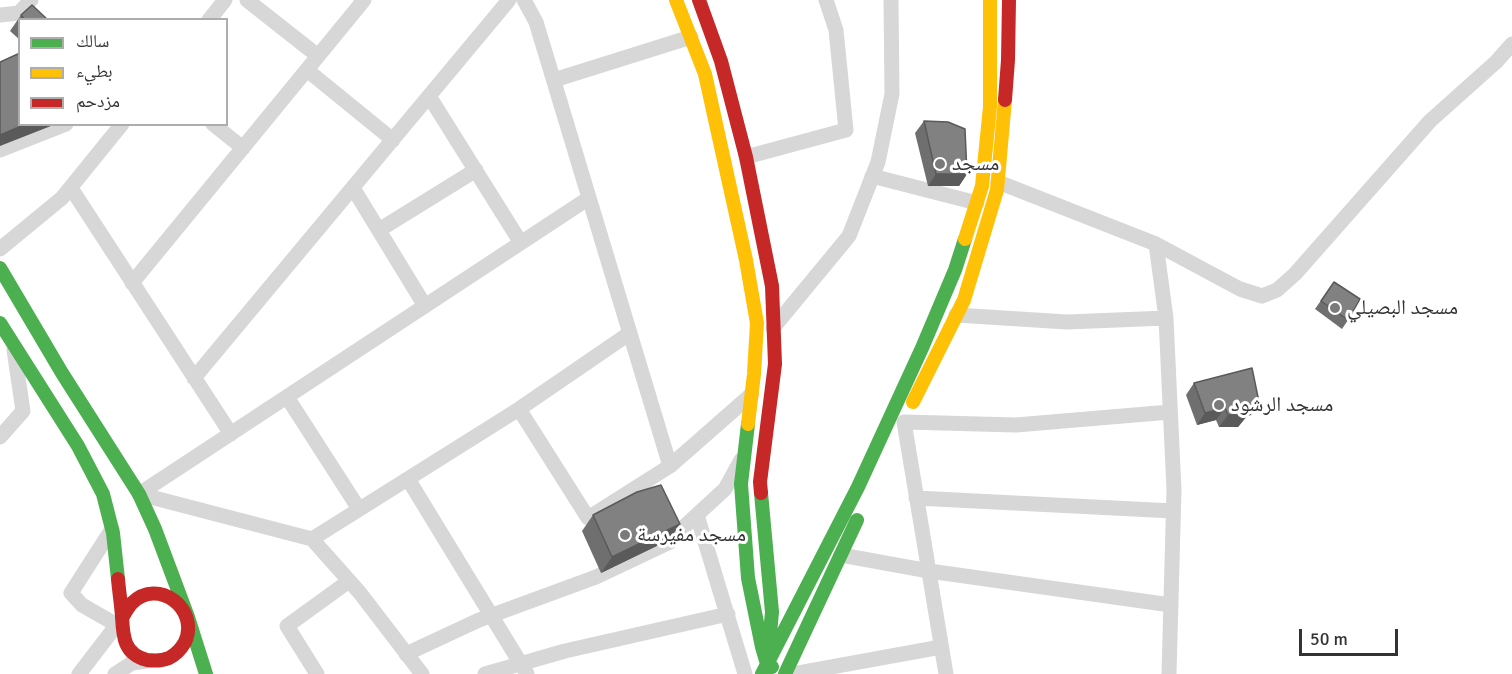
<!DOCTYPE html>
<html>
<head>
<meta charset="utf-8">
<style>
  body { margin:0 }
  #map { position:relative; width:1512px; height:674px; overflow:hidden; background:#fff; font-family:Signika,"Noto Naskh Arabic",sans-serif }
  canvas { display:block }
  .legend { position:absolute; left:18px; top:18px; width:210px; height:108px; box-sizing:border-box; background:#fff; border:2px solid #adadad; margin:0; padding:8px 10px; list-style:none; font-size:18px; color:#333 }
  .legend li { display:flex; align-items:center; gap:12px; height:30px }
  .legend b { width:30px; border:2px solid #adadad }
  .scale { position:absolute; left:1299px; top:629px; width:99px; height:27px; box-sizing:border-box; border:3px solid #333; border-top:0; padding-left:8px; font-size:18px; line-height:21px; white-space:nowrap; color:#333; -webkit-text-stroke:4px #fff; paint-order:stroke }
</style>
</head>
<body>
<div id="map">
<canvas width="1512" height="674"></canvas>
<ul class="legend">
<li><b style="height:8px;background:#4caf50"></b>سالك</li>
<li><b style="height:8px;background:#ffc107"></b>بطيء</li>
<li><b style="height:8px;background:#c62828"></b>مزدحم</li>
</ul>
<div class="scale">50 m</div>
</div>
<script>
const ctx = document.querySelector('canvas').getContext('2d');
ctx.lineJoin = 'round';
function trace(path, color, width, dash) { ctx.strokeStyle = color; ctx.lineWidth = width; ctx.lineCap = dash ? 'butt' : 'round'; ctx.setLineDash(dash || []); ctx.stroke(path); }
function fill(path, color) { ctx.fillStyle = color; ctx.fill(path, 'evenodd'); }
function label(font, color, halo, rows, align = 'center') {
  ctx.font = font + ' Signika,"Noto Naskh Arabic",sans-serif'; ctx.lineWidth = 6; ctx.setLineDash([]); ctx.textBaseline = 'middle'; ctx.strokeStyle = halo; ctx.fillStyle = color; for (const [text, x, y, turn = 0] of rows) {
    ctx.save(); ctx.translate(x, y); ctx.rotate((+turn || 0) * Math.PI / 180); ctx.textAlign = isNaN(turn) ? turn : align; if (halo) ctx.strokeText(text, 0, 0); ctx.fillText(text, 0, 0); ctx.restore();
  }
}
trace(new Path2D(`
  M 247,0 L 318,56
  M 524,0 L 536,22 L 670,466
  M 0,15 L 19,13 L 31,0
  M 209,20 L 225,0
  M 307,70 L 393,140
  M 554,80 L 691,37
  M 429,96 L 521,243
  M 213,124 L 243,148
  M 0,150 L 66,124
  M 746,157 L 846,130 L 836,30 L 826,0
  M 872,176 L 977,203
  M 998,182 L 1156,244 L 1240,289 L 1262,296 L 1277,290 L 1295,274 L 1430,121 L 1496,62 L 1512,44
  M 71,188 L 231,434
  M 353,188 L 425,306
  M 379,230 L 476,170
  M 1156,244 L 1166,318 L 1174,490 L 1169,674
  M 0,249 L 62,198 L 122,124
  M 132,283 L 364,0
  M 956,315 L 1067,322 L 1166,318
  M 773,328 L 849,236 L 878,162 L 892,94 L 891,0
  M 194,378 L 509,0
  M 287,397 L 359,509
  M 519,409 L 588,518 L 670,466 L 752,394
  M 0,437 L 23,411 L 14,350
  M 408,479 L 527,674
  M 139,494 L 312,539 L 519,409 L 630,333
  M 139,494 L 589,198
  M 916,498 L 1173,511
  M 697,515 L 745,674
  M 112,529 L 71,593 L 82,605 L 117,625
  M 312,539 L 360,593 L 422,674
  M 841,555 L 929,571 L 1171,605
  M 406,654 L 479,620 L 596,577 L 670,542 L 687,524 L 725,489 L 741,460
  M 79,674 L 122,618
  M 115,674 L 132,663 L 146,661
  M 317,674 L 287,626 L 349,581
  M 485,674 L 565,651 L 728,614
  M 793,674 L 941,647
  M 946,674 L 904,422 L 1016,425 L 1170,412`), '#d7d7d7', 15);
trace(new Path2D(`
  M 0,268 L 62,373 L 139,494 L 155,529 L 188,617 L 206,674
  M 0,323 L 78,446 L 103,494 L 113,533 L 118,579
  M 748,424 L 741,484 L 748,578 L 762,647 L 767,664 L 772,667
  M 761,493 L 772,612 L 769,645
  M 762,674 L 858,487 L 922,348 L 955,270 L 965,239
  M 785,674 L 857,520`), '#4caf50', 14);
trace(new Path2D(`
  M 676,0 L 705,74 L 746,260 L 757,323 L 754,374 L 748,424
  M 965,239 L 982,186 L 990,107 L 990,0
  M 913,402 L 964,300 L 997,190 L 1005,100`), '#ffc107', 14);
trace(new Path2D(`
  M 699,0 L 721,61 L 746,157 L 772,286 L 775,364 L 760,482 L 761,493
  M 1005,100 L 1008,60 L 1009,0
  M 118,579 C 119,591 121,603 122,616 C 123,635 123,654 147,660 C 155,661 162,661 169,658 C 177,654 181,649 185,642 C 200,609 158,577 132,603 C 128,607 125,613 122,618`), '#c62828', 14);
fill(new Path2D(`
  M 21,15 L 48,20 L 20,20 L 20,40 L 10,31 Z
  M 924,121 L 967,174 L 959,186 L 928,186 L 915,133 Z
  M 1334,282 L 1348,320 L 1342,329 L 1315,309 Z
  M 1194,383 L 1251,415 L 1247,416 L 1238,427 L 1219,427 L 1216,420 L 1197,425 L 1186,395 Z
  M 593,515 L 680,524 L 669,540 L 601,573 L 582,531 Z`), '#6f6f6f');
fill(new Path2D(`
  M 26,124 L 56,124 L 0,146 L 0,135 Z
  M 936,174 L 967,174 L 959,186 L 928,186 Z
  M 1259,402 L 1251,415 L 1247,416 L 1238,427 L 1219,427 L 1228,415 L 1247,406 Z
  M 1225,408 L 1216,420 L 1197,425 L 1205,413 Z
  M 680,524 L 669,540 L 601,573 L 612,557 Z`), '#5a5a5a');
const building = new Path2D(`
  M 32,5 L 48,20 L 25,20 L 21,15 Z
  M 20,53 L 20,124 L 26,124 L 0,135 L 0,62 Z
  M 924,121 L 948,122 L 965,129 L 967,174 L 936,174 Z
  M 1334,282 L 1360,299 L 1348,320 L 1321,301 Z
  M 1252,368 L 1259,402 L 1247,406 L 1247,415 L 1228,415 L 1225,408 L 1205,413 L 1194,383 Z
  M 661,485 L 680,524 L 612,557 L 593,515 L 637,492 Z`);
fill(building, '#818181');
trace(building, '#5a5a5a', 1.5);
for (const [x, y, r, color] of [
  [940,164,6,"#7a7a7a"],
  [1335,308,6,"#7a7a7a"],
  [1219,405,6,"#7a7a7a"],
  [625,535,6,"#7a7a7a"]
]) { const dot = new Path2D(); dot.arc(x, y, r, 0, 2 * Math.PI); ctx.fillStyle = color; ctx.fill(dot); trace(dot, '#fff', 2); }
label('21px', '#333', '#fff', [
  ["مسجد",952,164],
  ["مسجد البصيلي",1347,308],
  ["مسجد الرشود",1231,405],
  ["مسجد مفيرسة",637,535]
], 'left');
</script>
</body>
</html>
